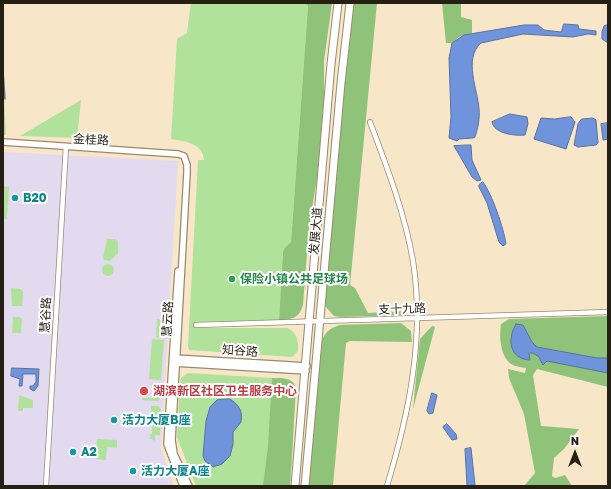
<!DOCTYPE html>
<html>
<head>
<meta charset="utf-8">
<style>
  body { margin:0 }
  #map { position:relative; width:611px; height:489px; overflow:hidden; background:#f8e6c8; font-family:"Golos Text",sans-serif }
  canvas { display:block }
  .frame { position:absolute; inset:0; border:4px solid #261f14; pointer-events:none }
  .north { position:absolute; left:555px; top:433px; width:40px; height:40px; -webkit-text-stroke:3px #fff; paint-order:stroke; rotate:0deg; font-size:11px; font-weight:700; line-height:16px; text-align:center; color:#261f14 }
  .north::after { content:''; display:block; margin:auto; width:14px; height:18px; background:#261f14; clip-path:polygon(50% 0,100% 100%,50% 72%,0 100%) }
</style>
</head>
<body>
<div id="map">
<canvas width="611" height="489"></canvas>
<div class="frame"></div>
<div class="north">N</div>
</div>
<script>
const ctx = document.querySelector('canvas').getContext('2d');
ctx.lineJoin = 'round';
function fill(path, color) { ctx.fillStyle = color; ctx.fill(path, 'evenodd'); }
function trace(path, color, width, dash) { ctx.strokeStyle = color; ctx.lineWidth = width; ctx.lineCap = dash ? 'butt' : 'round'; ctx.setLineDash(dash || []); ctx.stroke(path); }
function label(font, color, halo, rows, align = 'center') {
  ctx.font = font + ' "Golos Text","Noto Sans SC",sans-serif'; ctx.lineWidth = 4; ctx.setLineDash([]); ctx.textBaseline = 'middle'; ctx.strokeStyle = halo; ctx.fillStyle = color; for (const [text, x, y, turn = 0] of rows) {
    ctx.save(); ctx.translate(x, y); ctx.rotate((+turn || 0) * Math.PI / 180); ctx.textAlign = isNaN(turn) ? turn : align; if (halo) ctx.strokeText(text, 0, 0); ctx.fillText(text, 0, 0); ctx.restore();
  }
}
fill(new Path2D(`
  M 3,152 L 178,161 L 161,448 L 174,486 L 3,486 Z`), '#e3daef');
fill(new Path2D(`
  M 191,3 L 306,3 L 308,6 L 291,242 L 283,252 L 279,320 L 195,322 L 195,328 L 287,328 C 297,332 299,341 298,351 L 292,357 L 189,350 L 188,346 L 198,160 L 204,160 C 203,143 184,141 171,139 L 177,39 L 187,33 Z
  M 3,74 L 6,135 L 3,135 Z
  M 81,100 L 77,138 L 20,136 Z
  M 3,186 L 9,187 L 7,219 L 3,219 Z
  M 107,239 L 115,239 L 118,241 L 118,253 L 110,261 L 104,260 L 103,258 Z
  M102 270a6 6 0 1 1 12 0a6 6 0 1 1-12 0Z
  M 11,288 L 21,289 L 23,291 L 22,306 L 12,306 Z
  M 13,317 L 20,317 L 22,319 L 21,333 L 12,333 Z
  M 157,319 L 164,321 L 164,338 L 156,337 Z
  M 152,339 L 164,340 L 161,380 L 149,379 Z
  M 188,373 L 288,379 L 295,384 L 293,446 L 290,486 L 196,486 L 177,437 L 180,383 L 181,378 Z
  M 154,383 L 161,383 L 160,399 L 158,401 L 142,400 L 142,398 L 153,398 Z
  M 19,395 L 33,400 L 33,408 L 23,408 L 23,411 L 18,411 Z
  M 151,406 L 158,406 L 161,409 L 160,435 L 155,435 L 155,441 L 150,438 L 150,434 L 152,434 L 153,412 L 151,411 Z
  M 97,439 L 117,440 L 117,448 L 107,447 L 106,460 L 96,459 Z`), '#b0e29b');
fill(new Path2D(`
  M 306,3 L 332,3 L 324,61 L 324,97 L 317,178 L 309,227 L 303,305 C 299,319 292,319 279,320 L 283,252 L 285,248 L 291,242 L 308,6 Z
  M 354,3 L 377,3 L 350,285 L 355,288 L 368,313 L 407,311 L 404,315 L 341,317 L 334,316 L 325,306 L 348,49 Z
  M 442,3 L 461,3 L 461,17 L 472,20 L 472,33 L 459,37 L 452,43 L 446,43 Z
  M 608,316 L 608,387 L 537,369 L 533,375 L 541,426 L 579,429 L 564,449 L 554,458 L 552,476 L 555,478 L 565,475 L 572,486 L 524,486 L 535,473 L 524,414 L 509,378 L 508,369 L 525,373 L 526,368 C 521,367 516,367 511,364 C 500,356 499,335 501,324 L 509,319 Z
  M 401,323 L 411,331 L 412,342 L 350,341 L 346,343 L 333,486 L 309,486 L 322,341 C 325,331 331,328 340,325 Z
  M 432,326 L 435,327 L 413,409 L 420,339 Z
  M 272,378 C 282,378 293,377 296,388 L 290,486 L 263,486 L 268,446 Z`), '#90c37a');
const water = new Path2D(`
  M 564,24 L 578,25 L 579,29 L 596,31 L 596,35 L 588,34 L 573,37 L 523,34 L 481,43 C 463,59 478,90 479,109 C 480,118 478,128 475,137 L 473,138 L 459,139 L 457,141 L 449,138 L 451,117 L 449,58 L 452,43 L 464,35 L 524,25 L 538,25 L 544,30 L 561,32 Z
  M 608,25 L 608,43 L 602,39 L 602,32 L 604,26 Z
  M 510,114 L 527,117 L 528,124 L 525,135 C 515,136 494,134 492,122 Z
  M 571,117 L 575,122 L 566,149 L 534,139 L 541,118 L 554,119 Z
  M 582,119 L 593,118 L 596,120 L 598,143 L 596,145 L 578,147 L 574,145 L 578,124 Z
  M 608,123 L 608,139 L 603,140 L 601,124 Z
  M 468,145 L 471,145 L 472,160 L 481,180 L 477,181 L 472,177 L 454,146 Z
  M 483,182 C 492,194 504,229 506,244 L 503,246 L 499,242 L 487,203 L 479,187 L 479,185 Z
  M 516,324 L 523,325 L 532,342 L 537,347 L 597,358 L 608,358 L 608,373 L 547,361 L 543,365 L 539,357 L 533,353 L 529,353 L 530,360 C 509,359 507,339 516,324 Z
  M 12,368 L 39,369 L 38,386 L 34,391 L 30,389 L 30,386 L 33,386 L 36,382 L 36,374 L 23,374 L 22,386 L 19,386 L 20,379 L 11,376 Z
  M 432,393 L 437,395 L 433,413 L 429,414 L 427,411 Z
  M 230,399 C 239,405 243,411 241,422 L 233,432 L 233,444 L 230,456 L 222,464 L 213,467 L 205,461 L 203,456 L 206,421 L 210,407 L 217,400 Z
  M 447,424 L 456,434 L 457,439 L 452,440 L 443,427 Z
  M 471,448 L 475,485 L 467,486 L 465,449 Z`);
fill(water, '#7094db');
trace(water, '#5a719f', 1);
trace(new Path2D(`
  M 3,71 L 5,99`), '#5a719f', 1.5);
const minor = new Path2D(`
  M 370,122 C 387,167 405,214 413,261 C 425,338 409,413 387,486
  M 196,325 L 608,312
  M 46,486 L 66,146`);
const tertiary = new Path2D(`
  M 3,142 L 178,154 L 184,156 L 187,165 L 187,173 L 172,440 L 174,454 L 189,486
  M 178,271 L 167,444 L 183,486
  M 175,358 L 307,366
  M 174,363 L 306,371`);
const primary = new Path2D(`
  M 295,486 L 331,64 L 338,3
  M 305,486 L 341,83 L 350,3`);
trace(minor, '#9a896d', 6);
trace(tertiary, '#9a896d', 8);
trace(primary, '#9a896d', 9);
trace(minor, '#fff', 4.5);
trace(tertiary, '#fff', 5.5);
trace(primary, '#fff', 7);
for (const [x, y, r, color] of [
  [15,198,4,"#0f9aa8"],
  [232,279,4,"#2e9e5b"],
  [144,391,5,"#e0444e"],
  [114,420,4,"#0f9aa8"],
  [73,452,4,"#0f9aa8"],
  [133,471,4,"#0f9aa8"]
]) { const dot = new Path2D(); dot.arc(x, y, r, 0, 2 * Math.PI); ctx.fillStyle = color; ctx.fill(dot); trace(dot, '#fff', 1.5); }
label('12px', '#261f14', '#fff', [
  ["金桂路",91,140,3],
  ["发展大道",316,231,-85],
  ["支十九路",402,309,-2],
  ["慧谷路",46,315,-87],
  ["慧云路",168,319,-87],
  ["知谷路",240,351,4]
]);
label('bold 12px', '#0d838f', '#fff', [
  ["B20",23,198],
  ["活力大厦B座",122,420],
  ["A2",81,452],
  ["活力大厦A座",141,471]
], 'left');
label('bold 12px', '#27864d', '#fff', [
  ["保险小镇公共足球场",240,279]
], 'left');
label('bold 12px', '#be3a42', '#fff', [
  ["湖滨新区社区卫生服务中心",153,391]
], 'left');
</script>
</body>
</html>
